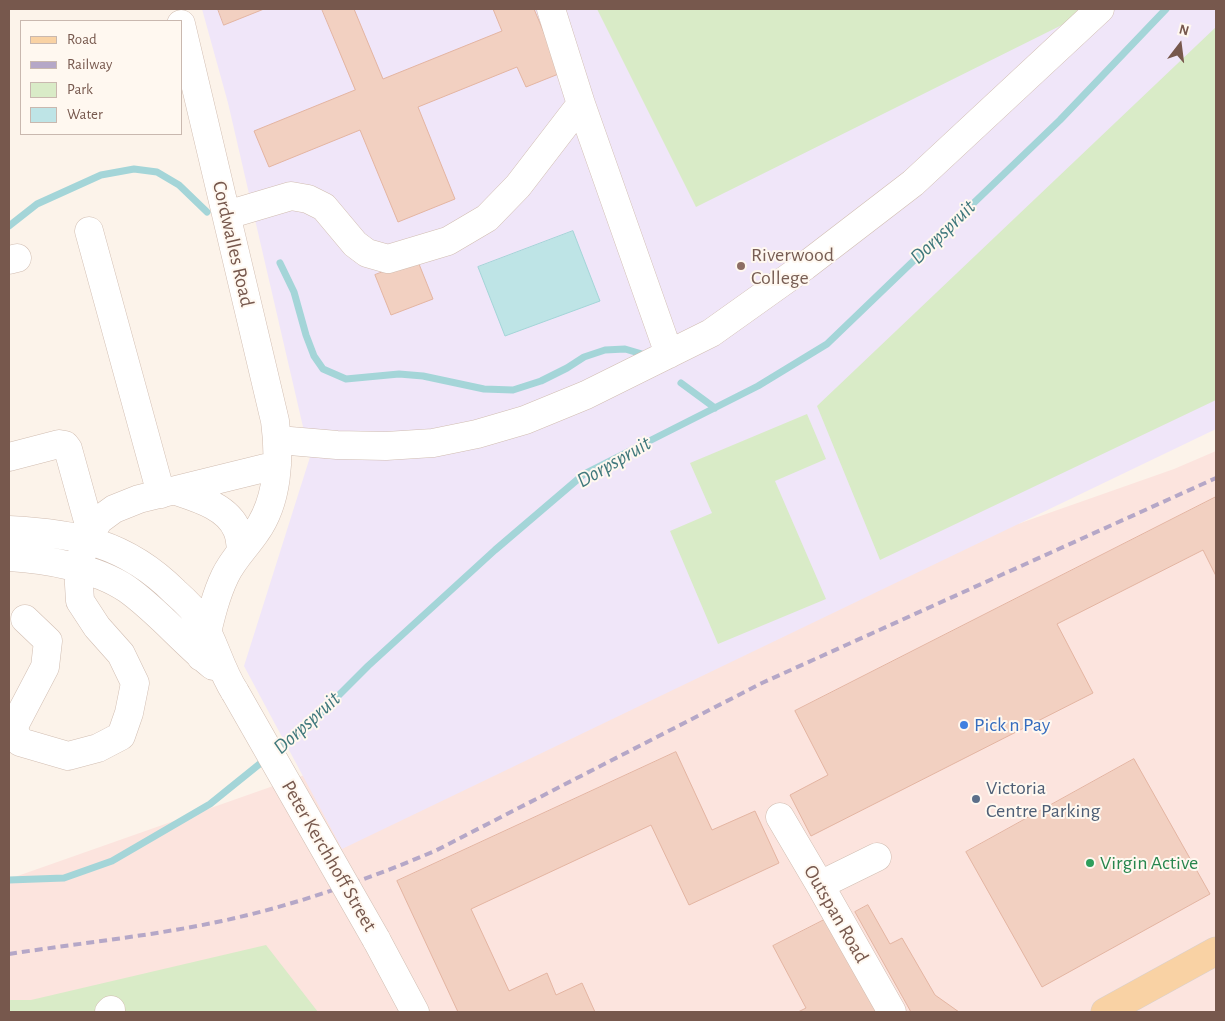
<!DOCTYPE html>
<html>
<head>
<meta charset="utf-8">
<style>
  body { margin:0 }
  #map { position:relative; width:1225px; height:1021px; overflow:hidden; background:#fcf3ea; font-family:"Alegreya Sans",sans-serif }
  canvas { display:block }
  .frame { position:absolute; inset:0; border:10px solid #77584d; pointer-events:none }
  .legend { position:absolute; left:20px; top:20px; width:162px; height:115px; box-sizing:border-box; background:#fff8f0; border:1px solid #c9b8af; margin:0; padding:6px 9px; list-style:none; font-size:15px; color:#77584d }
  .legend li { display:flex; align-items:center; gap:10px; height:25px }
  .legend b { width:25px; border:1px solid #c9b8af }
  .north { position:absolute; left:1155px; top:20px; width:50px; height:50px; -webkit-text-stroke:4px #fff8f0; paint-order:stroke; rotate:15deg; font-size:14px; font-weight:700; line-height:20px; text-align:center; color:#77584d }
  .north::after { content:''; display:block; margin:auto; width:18px; height:22px; background:#77584d; clip-path:polygon(50% 0,100% 100%,50% 72%,0 100%) }
</style>
</head>
<body>
<div id="map">
<canvas width="1225" height="1021"></canvas>
<div class="frame"></div>
<ul class="legend">
<li><b style="height:6px;background:#f9d2a4"></b>Road</li>
<li><b style="height:6px;background:#b5a7c7"></b>Railway</li>
<li><b style="height:14px;background:#d9ebc7"></b>Park</li>
<li><b style="height:14px;background:#bee4e6"></b>Water</li>
</ul>
<div class="north">N</div>
</div>
<script>
const ctx = document.querySelector('canvas').getContext('2d');
ctx.lineJoin = 'round';
function fill(path, color) { ctx.fillStyle = color; ctx.fill(path, 'evenodd'); }
function trace(path, color, width, dash) { ctx.strokeStyle = color; ctx.lineWidth = width; ctx.lineCap = dash ? 'butt' : 'round'; ctx.setLineDash(dash || []); ctx.stroke(path); }
function label(font, color, halo, rows, align = 'center') {
  ctx.font = font + ' "Alegreya Sans",sans-serif'; ctx.lineWidth = 4; ctx.setLineDash([]); ctx.textBaseline = 'middle'; ctx.strokeStyle = halo; ctx.fillStyle = color; for (const [text, x, y, turn = 0] of rows) {
    ctx.save(); ctx.translate(x, y); ctx.rotate((+turn || 0) * Math.PI / 180); ctx.textAlign = isNaN(turn) ? turn : align; if (halo) ctx.strokeText(text, 0, 0); ctx.fillText(text, 0, 0); ctx.restore();
  }
}
fill(new Path2D(`
  M 1216,451 L 1216,1012 L 9,1012 L 9,879 L 1174,469 Z`), '#fce4de');
fill(new Path2D(`
  M 202,9 L 1216,9 L 1216,429 L 342,849 L 244,666 L 310,457 L 228,103 Z`), '#f0e6f9');
fill(new Path2D(`
  M 597,9 L 1076,9 L 1080,16 L 696,207 Z
  M 1216,27 L 1216,400 L 880,560 L 817,406 Z
  M 807,414 L 826,459 L 775,481 L 826,599 L 718,644 L 670,531 L 712,513 L 690,463 Z
  M 266,945 L 318,1012 L 9,1012 L 9,1000 L 31,1000 Z`), '#d9ebc7');
const water = new Path2D(`
  M 573,231 L 600,301 L 505,336 L 478,267 Z`);
fill(water, '#bee4e6');
trace(water, '#a4d5d8', 1);
trace(new Path2D(`
  M 9,226 L 37,204 L 101,175 L 134,169 L 157,172 L 179,185 L 207,212
  M 280,263 L 294,292 L 306,335 L 314,356 L 323,369 L 346,379 L 399,374 L 423,376 L 484,389 L 513,390 L 541,381 L 567,368 L 584,357 L 605,350 L 625,349 L 642,354
  M 681,383 L 715,408
  M 275,752 L 312,722 L 368,666 L 495,550 L 584,474 L 758,386 L 827,344 L 1060,120 L 1166,9
  M 9,880 L 64,878 L 112,861 L 210,804 L 267,758`), '#a4d5d8', 7);
const building = new Path2D(`
  M 218,9 L 264,9 L 224,25 Z
  M 322,9 L 354,9 L 383,79 L 502,31 L 493,9 L 534,9 L 561,73 L 526,87 L 517,67 L 418,107 L 455,199 L 398,222 L 360,130 L 269,167 L 254,131 L 355,90 Z
  M 417,259 L 433,299 L 391,315 L 375,275 Z
  M 1216,497 L 1216,576 L 1203,550 L 1057,624 L 1093,693 L 811,836 L 790,795 L 828,775 L 795,711 Z
  M 676,752 L 712,830 L 755,811 L 779,863 L 689,905 L 651,825 L 471,909 L 509,991 L 547,973 L 556,995 L 582,983 L 595,1012 L 458,1012 L 397,881 Z
  M 1134,759 L 1210,894 L 1042,987 L 966,852 Z
  M 868,905 L 890,944 L 902,938 L 935,995 L 959,1012 L 911,1012 L 855,912 Z
  M 830,917 L 884,1012 L 798,1012 L 806,1008 L 773,946 Z`);
fill(building, '#f2d0c1');
trace(building, '#e4b5a2', 1);
const minor = new Path2D(`
  M 551,9 L 581,104 L 669,354
  M 181,24 L 275,421 C 280,458 278,501 256,532 C 246,547 233,559 225,576 C 213,601 208,630 201,657
  M 227,215 L 291,196 L 308,199 L 324,207 L 355,244 L 367,253 L 388,259 L 448,241 L 487,218 L 518,186 L 581,104
  M 89,231 L 161,494
  M 9,260 L 17,258
  M 278,440 L 337,445 L 386,446 L 433,443 L 477,434 L 525,420 L 586,395 L 711,333 L 805,266 L 913,183 L 1100,9
  M 9,457 L 59,444 L 65,445 L 68,449 L 91,532
  M 176,491 C 197,498 228,507 237,530 C 240,536 240,543 241,549
  M 9,530 C 75,533 126,543 175,592 C 184,600 194,609 201,620 C 215,643 220,669 235,692
  M 9,557 C 46,559 96,568 127,589 C 158,611 183,642 213,666
  M 25,619 L 48,641 L 45,667 L 13,728 L 20,742 L 68,756 L 98,748 L 121,736 L 129,713 L 135,683 L 121,654 L 97,627 L 80,601 L 78,568 L 86,540 L 99,520 L 114,509 L 139,499 L 277,465
  M 780,817 L 820,885 L 892,1012
  M 820,885 L 877,857
  M 376,939 L 415,1012
  M 109,1012 L 111,1010`);
const major = new Path2D(`
  M 1105,1012 L 1216,951`);
trace(minor, '#d1bdb1', 29);
trace(major, '#d9d0cd', 29);
trace(minor, '#fff', 28);
trace(major, '#f9d2a4', 28);
trace(new Path2D(`
  M 9,954 C 80,943 152,936 222,921 C 296,905 366,880 435,851 L 762,683 L 1216,478`), '#b5a7c7', 4, [8, 5]);
const minorBridge = new Path2D(`
  M 235,692 L 376,939`);
trace(minorBridge, '#d1bdb1', 29, []);
trace(minorBridge, '#fff', 28);
for (const [x, y, r, color] of [
  [741,266,5,"#8d6e63"],
  [964,725,5,"#3f7fe0"],
  [976,799,5,"#5c6f8a"],
  [1090,863,5,"#2e9e5b"]
]) { const dot = new Path2D(); dot.arc(x, y, r, 0, 2 * Math.PI); ctx.fillStyle = color; ctx.fill(dot); trace(dot, '#fff8f0', 2); }
label('20px', '#77584d', '#fff8f0', [
  ["Cordwalles Road",233,244,77],
  ["Peter Kerchhoff Street",329,856,60],
  ["Outspan Road",836,914,60]
]);
label('20px', '#785e54', '#fff8f0', [
  ["Riverwood",751,255],
  ["College",751,278]
], 'left');
label('20px', '#366cbe', '#fff8f0', [
  ["Pick n Pay",974,725]
], 'left');
label('20px', '#4e5e75', '#fff8f0', [
  ["Victoria",986,788],
  ["Centre Parking",986,811]
], 'left');
label('20px', '#27864d', '#fff8f0', [
  ["Virgin Active",1100,863]
], 'left');
label('italic 21px', '#40787c', '#fff8f0', [
  ["Dorpspruit",943,232,-44],
  ["Dorpspruit",614,462,-30],
  ["Dorpspruit",307,723,-42]
]);
</script>
</body>
</html>
